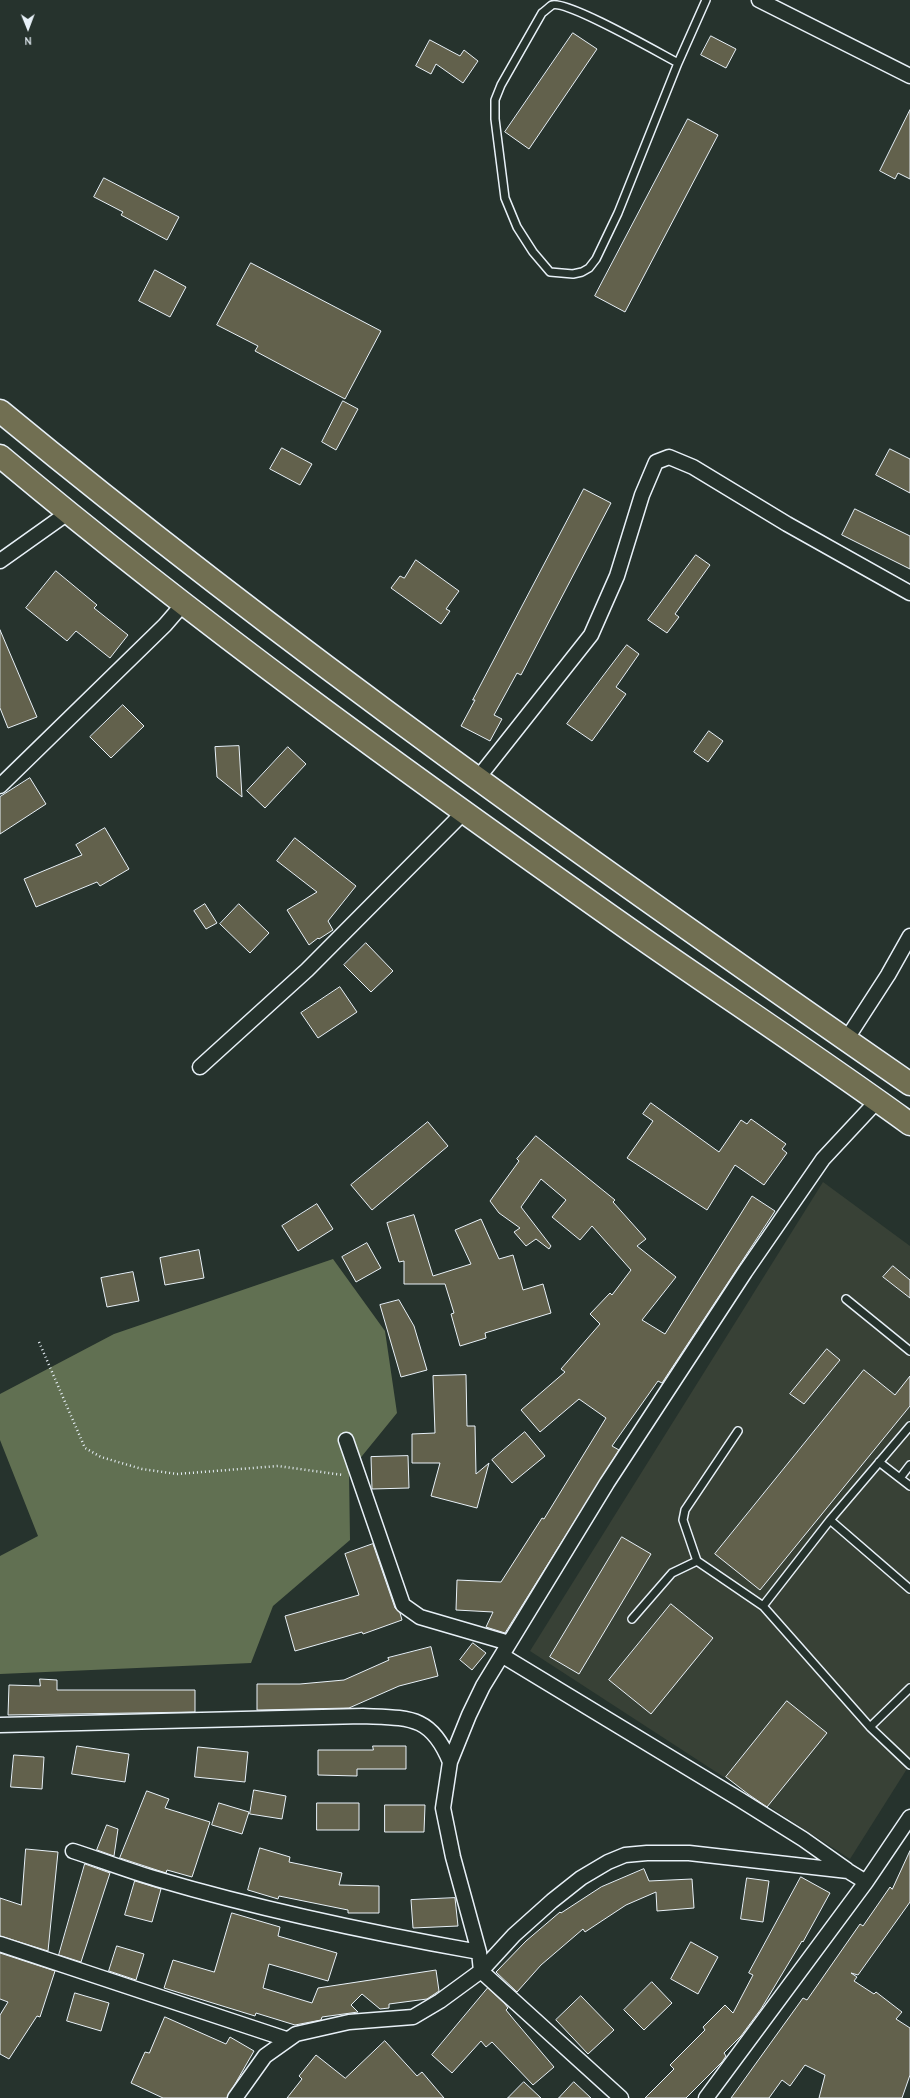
<!DOCTYPE html>
<html>
<head>
<meta charset="utf-8">
<style>
  body { margin:0 }
  #map { position:relative; width:910px; height:2098px; overflow:hidden; background:#26332d; font-family:"Comic Neue",sans-serif }
  canvas { display:block }
  .north { position:absolute; left:8px; top:8px; width:40px; height:40px; -webkit-text-stroke:3px #26332d; paint-order:stroke; rotate:179deg; font-size:11px; font-weight:700; line-height:16px; text-align:center; color:#e8f1f8 }
  .north::after { content:''; display:block; margin:auto; width:14px; height:18px; background:#e8f1f8; clip-path:polygon(50% 0,100% 100%,50% 72%,0 100%) }
</style>
</head>
<body>
<div id="map">
<canvas width="910" height="2098"></canvas>
<div class="north">N</div>
</div>
<script>
const ctx = document.querySelector('canvas').getContext('2d');
ctx.lineJoin = 'round';
function fill(path, color) { ctx.fillStyle = color; ctx.fill(path, 'evenodd'); }
function trace(path, color, width, dash) { ctx.strokeStyle = color; ctx.lineWidth = width; ctx.lineCap = dash ? 'butt' : 'round'; ctx.setLineDash(dash || []); ctx.stroke(path); }
fill(new Path2D(`
  M 823,1182 L 910,1246 L 910,1764 L 850,1859 L 530,1651 Z`), '#384136');
fill(new Path2D(`
  M 333,1259 L 385,1331 L 397,1413 L 349,1472 L 350,1540 L 273,1606 L 251,1663 L 0,1674 L 0,1556 L 38,1536 L 0,1440 L 0,1394 L 114,1334 Z`), '#617052');
const building = new Path2D(`
  M 573,33 L 597,49 L 529,149 L 505,132 Z
  M 711,36 L 736,49 L 726,68 L 701,55 Z
  M 430,40 L 460,56 L 464,50 L 478,61 L 463,83 L 436,64 L 431,74 L 416,66 Z
  M 910,110 L 910,179 L 898,173 L 895,179 L 880,171 Z
  M 688,119 L 718,135 L 625,312 L 595,296 Z
  M 104,178 L 179,217 L 167,240 L 121,215 L 123,212 L 94,197 Z
  M 251,263 L 381,331 L 345,399 L 255,351 L 258,346 L 217,325 Z
  M 155,270 L 186,287 L 170,317 L 139,301 Z
  M 343,401 L 358,409 L 336,450 L 322,442 Z
  M 282,448 L 312,464 L 300,485 L 270,469 Z
  M 890,449 L 910,459 L 910,493 L 876,475 Z
  M 584,489 L 611,503 L 521,675 L 517,673 L 494,715 L 502,719 L 490,741 L 461,726 L 475,700 L 473,700 Z
  M 855,509 L 910,536 L 910,569 L 842,535 Z
  M 696,555 L 710,565 L 675,614 L 679,617 L 667,633 L 648,620 Z
  M 416,560 L 459,591 L 446,609 L 450,611 L 441,624 L 391,588 L 400,576 L 404,578 Z
  M 56,571 L 97,605 L 94,608 L 128,635 L 110,658 L 76,631 L 67,641 L 26,608 Z
  M 0,630 L 37,717 L 8,728 L 0,708 Z
  M 627,645 L 639,654 L 616,687 L 626,694 L 592,741 L 567,724 Z
  M 123,705 L 144,726 L 111,758 L 90,737 Z
  M 709,731 L 723,741 L 708,762 L 694,752 Z
  M 239,746 L 242,797 L 217,777 L 215,747 Z
  M 288,747 L 306,764 L 265,808 L 247,791 Z
  M 30,778 L 46,804 L 0,834 L 0,797 Z
  M 105,828 L 129,869 L 100,886 L 97,882 L 36,907 L 24,879 L 82,855 L 76,845 Z
  M 295,838 L 356,886 L 328,921 L 333,930 L 319,939 L 318,938 L 309,945 L 287,910 L 317,892 L 277,861 Z
  M 205,904 L 217,923 L 206,929 L 194,911 Z
  M 239,904 L 269,933 L 250,953 L 220,924 Z
  M 366,943 L 393,971 L 371,992 L 344,965 Z
  M 340,987 L 357,1012 L 318,1038 L 301,1013 Z
  M 651,1103 L 719,1152 L 741,1120 L 747,1124 L 751,1119 L 786,1144 L 782,1149 L 787,1153 L 764,1185 L 735,1165 L 707,1210 L 627,1158 L 653,1121 L 643,1114 Z
  M 428,1122 L 448,1146 L 372,1210 L 351,1185 Z
  M 536,1136 L 615,1200 L 613,1202 L 646,1239 L 637,1246 L 676,1277 L 642,1320 L 665,1334 L 752,1196 L 775,1211 L 662,1383 L 658,1381 L 612,1446 L 619,1450 L 505,1633 L 486,1627 L 493,1612 L 456,1610 L 457,1580 L 501,1582 L 542,1518 L 544,1519 L 606,1418 L 579,1399 L 540,1432 L 521,1410 L 565,1372 L 561,1369 L 600,1324 L 590,1314 L 610,1293 L 612,1295 L 631,1270 L 592,1226 L 580,1240 L 552,1217 L 566,1200 L 541,1179 L 521,1207 L 551,1246 L 549,1249 L 536,1239 L 526,1246 L 514,1232 L 520,1228 L 499,1213 L 490,1201 L 519,1161 L 517,1159 Z
  M 317,1204 L 333,1229 L 298,1251 L 282,1226 Z
  M 414,1215 L 433,1276 L 471,1264 L 455,1230 L 481,1219 L 499,1259 L 513,1255 L 523,1290 L 543,1284 L 551,1313 L 485,1333 L 486,1338 L 460,1346 L 451,1314 L 454,1313 L 445,1284 L 404,1284 L 404,1261 L 399,1262 L 387,1223 Z
  M 367,1243 L 381,1268 L 356,1282 L 342,1257 Z
  M 199,1250 L 204,1278 L 165,1285 L 160,1258 Z
  M 893,1266 L 910,1280 L 910,1298 L 883,1277 Z
  M 133,1272 L 139,1301 L 107,1307 L 101,1278 Z
  M 399,1300 L 414,1326 L 427,1370 L 401,1377 L 380,1305 Z
  M 827,1349 L 840,1360 L 804,1404 L 790,1394 Z
  M 864,1370 L 895,1395 L 910,1376 L 910,1406 L 760,1590 L 715,1554 Z
  M 466,1375 L 467,1426 L 475,1426 L 476,1474 L 489,1463 L 477,1508 L 431,1496 L 440,1463 L 412,1463 L 412,1434 L 435,1433 L 433,1376 Z
  M 525,1432 L 545,1456 L 512,1483 L 492,1460 Z
  M 408,1456 L 409,1488 L 372,1489 L 371,1457 Z
  M 622,1537 L 651,1554 L 579,1674 L 550,1657 Z
  M 373,1544 L 395,1608 L 400,1613 L 402,1620 L 363,1634 L 362,1632 L 295,1651 L 285,1616 L 359,1595 L 345,1554 Z
  M 671,1604 L 713,1638 L 651,1714 L 609,1680 Z
  M 473,1643 L 486,1653 L 472,1670 L 460,1660 Z
  M 431,1647 L 438,1676 L 399,1686 L 349,1708 L 257,1710 L 257,1684 L 300,1684 L 344,1680 L 389,1660 L 388,1658 Z
  M 40,1679 L 57,1680 L 57,1690 L 195,1690 L 195,1712 L 8,1715 L 9,1685 L 40,1686 Z
  M 787,1701 L 827,1733 L 767,1807 L 748,1794 L 726,1777 Z
  M 77,1746 L 129,1754 L 125,1782 L 72,1774 Z
  M 373,1746 L 406,1746 L 406,1769 L 357,1769 L 357,1776 L 318,1775 L 318,1750 L 373,1750 Z
  M 198,1747 L 248,1752 L 245,1782 L 195,1777 Z
  M 14,1755 L 44,1757 L 42,1789 L 11,1787 Z
  M 254,1790 L 286,1796 L 282,1819 L 250,1814 Z
  M 147,1791 L 169,1799 L 165,1808 L 210,1822 L 192,1877 L 167,1870 L 166,1873 L 120,1858 Z
  M 219,1803 L 249,1812 L 242,1834 L 212,1825 Z
  M 317,1803 L 359,1803 L 359,1830 L 317,1830 Z
  M 385,1805 L 425,1805 L 424,1832 L 385,1832 Z
  M 107,1825 L 118,1829 L 114,1856 L 97,1850 Z
  M 260,1848 L 290,1857 L 289,1862 L 342,1873 L 339,1885 L 379,1886 L 379,1913 L 348,1913 L 348,1910 L 279,1896 L 278,1899 L 248,1890 Z
  M 26,1849 L 58,1852 L 48,1951 L 0,1936 L 0,1898 L 21,1905 Z
  M 910,1851 L 910,1902 L 858,1975 L 851,1973 L 857,1977 L 854,1981 L 874,1994 L 876,1992 L 902,2012 L 896,2019 L 910,2028 L 910,2075 L 902,2098 L 819,2098 L 825,2075 L 805,2065 L 790,2086 L 782,2080 L 769,2098 L 731,2098 L 803,1998 L 807,2000 L 860,1924 L 863,1926 L 890,1887 L 892,1889 Z
  M 85,1864 L 110,1873 L 81,1962 L 59,1955 Z
  M 644,1869 L 649,1881 L 692,1879 L 694,1908 L 657,1911 L 656,1892 L 626,1905 L 585,1932 L 583,1929 L 541,1965 L 517,1992 L 496,1972 L 526,1941 L 560,1912 L 561,1913 L 601,1887 Z
  M 801,1877 L 830,1893 L 803,1942 L 802,1941 L 761,2009 L 741,2036 L 724,2053 L 726,2056 L 722,2062 L 686,2098 L 645,2098 L 674,2069 L 670,2065 L 705,2030 L 703,2027 L 725,2005 L 733,2013 L 753,1975 L 749,1973 Z
  M 747,1878 L 769,1881 L 763,1922 L 741,1919 Z
  M 135,1881 L 161,1889 L 152,1922 L 125,1915 Z
  M 455,1898 L 458,1926 L 413,1928 L 411,1900 Z
  M 232,1913 L 280,1927 L 278,1936 L 337,1953 L 328,1981 L 269,1964 L 263,1988 L 312,2003 L 318,1988 L 436,1970 L 439,1991 L 427,1999 L 389,2004 L 389,2008 L 380,2009 L 362,1994 L 351,2005 L 358,2012 L 322,2017 L 321,2020 L 295,2025 L 256,2013 L 255,2016 L 164,1988 L 173,1960 L 214,1972 Z
  M 691,1942 L 718,1957 L 698,1994 L 671,1979 Z
  M 117,1946 L 144,1954 L 136,1980 L 109,1971 Z
  M 0,1953 L 55,1971 L 40,2017 L 37,2016 L 9,2059 L 0,2054 L 0,2015 L 8,2002 L 0,1999 Z
  M 652,1982 L 672,2003 L 644,2030 L 624,2010 Z
  M 488,1988 L 505,2004 L 508,2008 L 506,2010 L 515,2021 L 554,2067 L 533,2085 L 492,2042 L 486,2047 L 481,2041 L 452,2073 L 432,2055 Z
  M 75,1993 L 109,2003 L 101,2031 L 67,2021 Z
  M 581,1996 L 614,2030 L 588,2054 L 556,2020 Z
  M 165,2017 L 226,2044 L 230,2037 L 254,2051 L 227,2098 L 163,2098 L 131,2083 L 145,2052 L 149,2053 Z
  M 385,2041 L 417,2076 L 422,2072 L 444,2098 L 287,2098 L 302,2079 L 299,2076 L 316,2055 L 345,2078 Z
  M 524,2082 L 541,2098 L 508,2098 Z
  M 574,2082 L 591,2098 L 559,2098 Z`);
fill(building, '#62614c');
trace(building, '#e8f1f8', 1);
const service = new Path2D(`
  M 678,63 C 659,53 567,0 552,5 C 549,7 545,11 542,13 L 501,85 L 495,100 L 495,119 L 505,198 L 517,227 L 533,252 L 550,272 L 573,274 L 582,272 L 589,268 L 596,259 L 618,213 L 678,63 L 706,0
  M 846,1299 L 910,1351
  M 910,1426 L 830,1520 L 763,1606 L 870,1727 L 910,1765
  M 738,1431 L 685,1510 L 683,1520 L 697,1561 L 763,1606
  M 879,1462 L 910,1486
  M 900,1478 L 910,1465
  M 830,1520 L 910,1589
  M 632,1619 L 672,1573 L 697,1561
  M 870,1727 L 910,1688`);
const minor = new Path2D(`
  M 759,0 L 910,76
  M 0,561 L 69,512
  M 478,778 L 591,635 L 617,576 L 642,495 L 656,462 L 669,457 L 693,467 L 787,524 L 910,593
  M 0,786 L 165,625 L 184,603
  M 846,1040 L 888,975 L 910,936
  M 200,1067 L 307,970 L 465,811
  M 346,1440 L 403,1605 L 420,1617 L 509,1643
  M 503,1656 L 739,1799 L 803,1839 L 847,1870
  M 0,1725 L 363,1716 C 409,1718 431,1715 450,1762
  M 73,1851 C 101,1860 129,1871 157,1879 C 262,1910 372,1933 479,1952
  M 0,1944 L 286,2039
  M 235,2098 L 265,2056 L 296,2034 L 349,2022 L 413,2017 L 440,2001 L 481,1971 L 514,1935 L 552,1901 L 581,1878 L 608,1862 L 625,1855 L 647,1853 L 689,1853 L 848,1871 L 866,1882
  M 621,2098 L 481,1971 L 479,1952 L 453,1857 L 443,1808 L 450,1762 L 469,1715 L 483,1686 L 607,1483 L 745,1272 L 823,1159 L 878,1100
  M 706,2098 L 866,1882 L 910,1817`);
const primary = new Path2D(`
  M 0,411 C 291,651 600,869 910,1084
  M 0,456 C 201,625 416,779 630,930 C 723,995 818,1057 910,1124`);
trace(service, '#e8f1f8', 10);
trace(minor, '#e8f1f8', 17);
trace(primary, '#e8f1f8', 25);
trace(new Path2D(`
  M 39,1342 L 85,1448 L 101,1457 L 142,1469 L 177,1474 L 278,1466 L 343,1475`), '#e8f1f8', 2.5, [1, 3]);
trace(service, '#26332d', 7);
trace(minor, '#26332d', 14);
trace(primary, '#716f52', 22);
</script>
</body>
</html>
